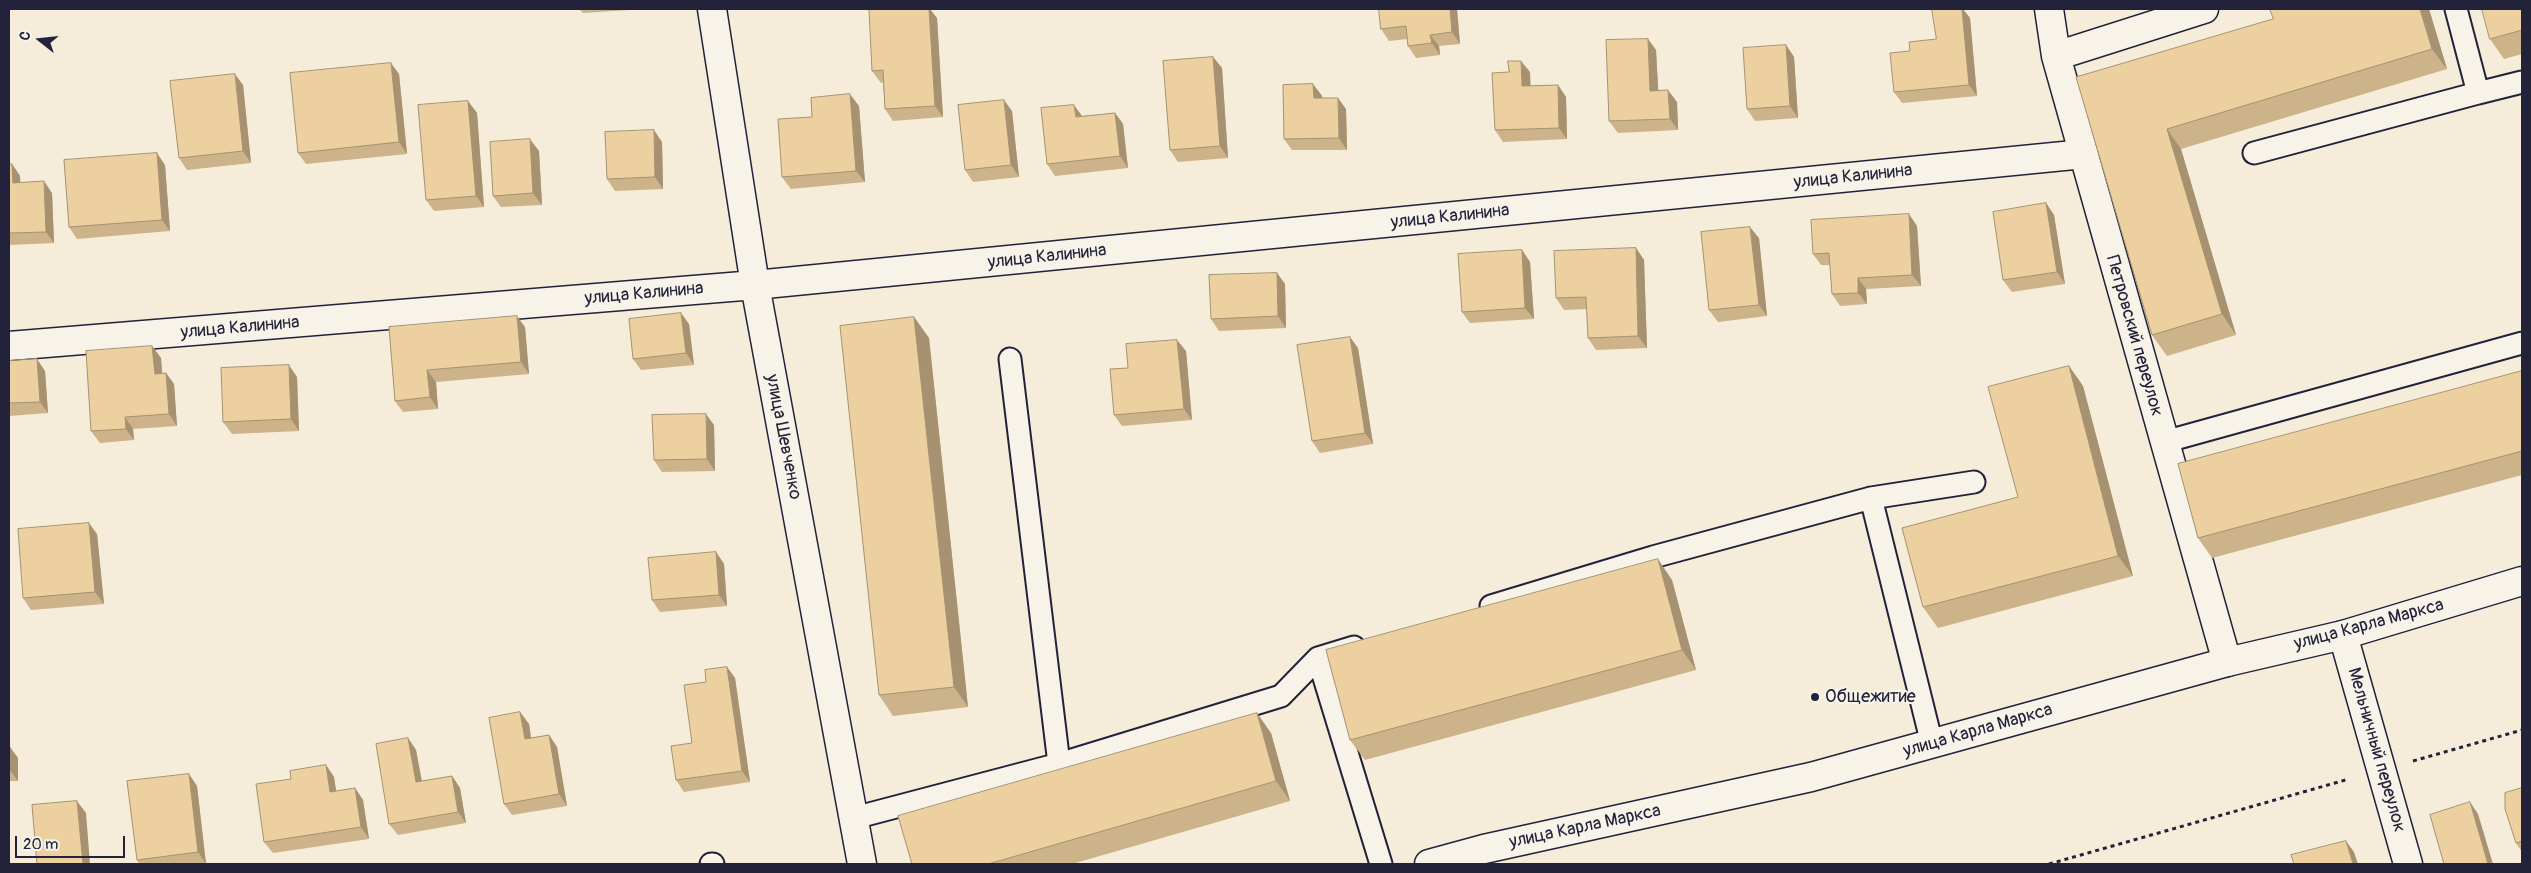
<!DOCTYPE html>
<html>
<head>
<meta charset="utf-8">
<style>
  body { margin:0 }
  #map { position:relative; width:2531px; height:873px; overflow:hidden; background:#f5ecda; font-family:Pangolin,sans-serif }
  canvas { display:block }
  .frame { position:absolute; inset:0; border:10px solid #22223b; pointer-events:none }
  .north { position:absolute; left:15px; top:15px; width:50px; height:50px; -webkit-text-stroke:4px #f7f3e8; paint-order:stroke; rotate:286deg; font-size:14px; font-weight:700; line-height:20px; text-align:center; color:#22223b }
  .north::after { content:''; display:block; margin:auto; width:18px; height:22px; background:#22223b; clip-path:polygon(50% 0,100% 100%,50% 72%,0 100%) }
  .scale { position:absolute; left:15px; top:836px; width:110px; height:22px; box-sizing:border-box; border:2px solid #22223b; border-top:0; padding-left:6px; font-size:15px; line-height:18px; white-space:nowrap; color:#22223b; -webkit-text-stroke:4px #f7f3e8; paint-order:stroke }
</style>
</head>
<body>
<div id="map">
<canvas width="2531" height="873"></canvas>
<div class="frame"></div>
<div class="north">С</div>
<div class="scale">20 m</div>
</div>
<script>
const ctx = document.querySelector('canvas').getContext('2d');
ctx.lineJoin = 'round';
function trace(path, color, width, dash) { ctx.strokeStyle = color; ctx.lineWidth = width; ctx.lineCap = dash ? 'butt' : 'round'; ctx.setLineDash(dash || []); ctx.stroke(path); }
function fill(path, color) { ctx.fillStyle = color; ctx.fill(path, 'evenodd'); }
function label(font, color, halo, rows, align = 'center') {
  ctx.font = font + ' Pangolin,sans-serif'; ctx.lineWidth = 4; ctx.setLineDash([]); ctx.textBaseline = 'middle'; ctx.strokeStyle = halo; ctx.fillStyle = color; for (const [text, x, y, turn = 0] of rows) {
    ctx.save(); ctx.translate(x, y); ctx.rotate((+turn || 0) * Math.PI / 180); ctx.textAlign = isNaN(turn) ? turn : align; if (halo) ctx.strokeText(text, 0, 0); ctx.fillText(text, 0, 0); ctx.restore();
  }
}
const service = new Path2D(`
  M 2478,93 L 2522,82
  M 2254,153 L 2478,93 L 2456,9
  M 1010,359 L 1059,764
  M 2164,442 L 2522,343
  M 1871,498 L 1932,744
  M 1491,606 L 1653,557 L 1871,498 L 1974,482
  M 1318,658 L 1381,864
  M 854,818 L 1059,764 L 1281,696 L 1318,658 L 1354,647
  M 711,864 L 713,864`);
const minor = new Path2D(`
  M 712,9 L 755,285 L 862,864
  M 2049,9 L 2056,56 L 2227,662
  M 2056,56 L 2204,9
  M 9,346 L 755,285 L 2084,154
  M 2343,635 L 2408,864`);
const tertiary = new Path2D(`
  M 1429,864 L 1484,849 L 1811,777 L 2227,662 L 2343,635 L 2522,581`);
trace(service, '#22223b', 25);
trace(minor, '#22223b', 31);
trace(tertiary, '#22223b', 31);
trace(new Path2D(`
  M 2413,761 L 2522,730
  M 2049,864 L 2349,779`), '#22223b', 3, [4, 4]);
trace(service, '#f7f3e8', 21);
trace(minor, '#f7f3e8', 28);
trace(tertiary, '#f7f3e8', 28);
fill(new Path2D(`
  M 579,9 L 628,9 L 629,10 L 583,13 Z
  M 1379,9 L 1457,9 L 1460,44 L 1439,46 L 1440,55 L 1416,58 L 1408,46 L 1407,39 L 1389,41 L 1381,29 Z
  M 2429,9 L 2447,69 L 2181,149 L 2236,335 L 2167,356 L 2152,335 L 2076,77 Z
  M 2522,9 L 2522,54 L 2504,59 L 2490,39 Z
  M 937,18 L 943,117 L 893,121 L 885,109 L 883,82 L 881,83 L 872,71 Z
  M 1970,18 L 1977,96 L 1902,103 L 1894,92 L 1910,51 L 1936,39 Z
  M 1648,39 L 1656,50 L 1658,90 L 1677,102 L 1678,130 L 1618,133 L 1609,121 Z
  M 1786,45 L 1794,57 L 1798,118 L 1755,121 L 1747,109 Z
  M 1213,57 L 1222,68 L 1228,158 L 1178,162 L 1170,150 Z
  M 1530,72 L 1530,86 L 1558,85 L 1566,97 L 1567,139 L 1503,142 L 1495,130 Z
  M 399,74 L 407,154 L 306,164 L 298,153 Z
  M 1313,84 L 1322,96 L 1322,98 L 1346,109 L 1347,150 L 1292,150 L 1284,139 Z
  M 243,85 L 251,163 L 187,170 L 179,158 Z
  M 468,101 L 477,113 L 484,207 L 434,211 L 426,200 Z
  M 859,106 L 865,182 L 791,189 L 782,177 Z
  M 1012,111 L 1019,177 L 973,182 L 965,170 Z
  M 1115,113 L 1123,124 L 1128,168 L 1055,176 L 1047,164 L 1082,116 Z
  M 662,142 L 663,189 L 615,191 L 607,179 Z
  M 539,151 L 542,205 L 501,207 L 493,196 Z
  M 9,164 L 12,164 L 20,176 L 20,182 L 52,193 L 54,243 L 10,245 L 9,243 Z
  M 165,165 L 170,231 L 77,239 L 69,227 Z
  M 2046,203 L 2054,215 L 2065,284 L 2012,292 L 2003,280 Z
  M 1917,226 L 1921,286 L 1866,289 L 1867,304 L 1840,306 L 1832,294 L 1830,265 L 1821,265 L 1813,254 Z
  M 1759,238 L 1767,316 L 1718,322 L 1709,310 Z
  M 1636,248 L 1644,260 L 1647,348 L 1596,350 L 1588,338 L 1587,309 L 1564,310 L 1556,298 Z
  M 1522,250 L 1530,262 L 1534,319 L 1470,323 L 1462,312 Z
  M 1277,273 L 1285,284 L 1286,328 L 1219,331 L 1211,319 Z
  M 914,317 L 929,338 L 968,707 L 893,716 L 879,695 Z
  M 689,324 L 694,365 L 641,370 L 633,359 Z
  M 389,327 L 525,327 L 529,374 L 436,382 L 438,409 L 403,412 L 395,401 Z
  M 152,346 L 161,358 L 162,373 L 166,373 L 174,384 L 177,426 L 133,429 L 134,440 L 100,443 L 91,431 Z
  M 1358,348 L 1373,444 L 1320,453 L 1312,441 Z
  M 1186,351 L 1192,420 L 1122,426 L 1114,415 L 1128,368 Z
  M 9,361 L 45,371 L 48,413 L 9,416 Z
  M 2069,366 L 2083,386 L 2133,576 L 1938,628 L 1923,607 L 2018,497 Z
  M 2522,371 L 2522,475 L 2212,558 L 2198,538 Z
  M 297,377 L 299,431 L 232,434 L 223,422 Z
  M 714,425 L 715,471 L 662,472 L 654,460 Z
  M 97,534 L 104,604 L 31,610 L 23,598 Z
  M 716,552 L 724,564 L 727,606 L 660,612 L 652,600 Z
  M 1672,580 L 1696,670 L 1365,760 L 1350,740 Z
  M 727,667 L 735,678 L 750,782 L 684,792 L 676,780 L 692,743 L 706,682 Z
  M 520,712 L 529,724 L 531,738 L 549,735 L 557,747 L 567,806 L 512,815 L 504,804 Z
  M 1271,733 L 1290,801 L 1072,864 L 912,864 Z
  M 408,738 L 416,750 L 422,781 L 452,776 L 460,788 L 466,823 L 398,835 L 389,824 Z
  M 9,747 L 18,758 L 18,781 L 9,781 Z
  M 326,765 L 334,777 L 336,791 L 355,788 L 363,800 L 369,839 L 273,853 L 264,842 L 291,779 Z
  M 197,786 L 206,864 L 139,864 L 137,860 Z
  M 2522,788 L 2522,852 L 2516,843 Z`), '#ccb38a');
fill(new Path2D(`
  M 929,9 L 930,9 L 937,18 L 943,117 L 935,106 Z
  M 1450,9 L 1457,9 L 1460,44 L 1452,32 Z
  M 1962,9 L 1963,9 L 1970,18 L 1977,96 L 1969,85 Z
  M 2420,9 L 2429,9 L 2447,69 L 2432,49 Z
  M 1430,35 L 1439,46 L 1440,55 L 1432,43 Z
  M 1648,39 L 1656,50 L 1659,102 L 1650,91 Z
  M 1786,45 L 1794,57 L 1798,118 L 1790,106 Z
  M 1213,57 L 1222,68 L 1228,158 L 1220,146 Z
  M 1521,61 L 1530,72 L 1531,98 L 1522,86 Z
  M 391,63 L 399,74 L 407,154 L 399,142 Z
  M 235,74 L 243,85 L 251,163 L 243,151 Z
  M 1313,84 L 1322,96 L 1322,109 L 1314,98 Z
  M 1558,85 L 1566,97 L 1567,139 L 1559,128 Z
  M 1668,90 L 1677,102 L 1678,130 L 1670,119 Z
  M 850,94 L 859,106 L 865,182 L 856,171 Z
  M 1338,98 L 1346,109 L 1347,150 L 1339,138 Z
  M 1004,100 L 1012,111 L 1019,177 L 1011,165 Z
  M 468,101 L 477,113 L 484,207 L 476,196 Z
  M 1074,105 L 1082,116 L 1076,117 Z
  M 1115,113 L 1123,124 L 1128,168 L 1120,156 Z
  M 2167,129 L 2181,149 L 2236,335 L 2222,314 Z
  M 654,130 L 662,142 L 663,189 L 655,177 Z
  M 530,139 L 539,151 L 542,205 L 533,193 Z
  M 157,153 L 165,165 L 170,231 L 162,220 Z
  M 12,164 L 20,176 L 21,194 L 13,183 Z
  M 44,181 L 52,193 L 54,243 L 46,232 Z
  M 2046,203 L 2054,215 L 2065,284 L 2057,272 Z
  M 1909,214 L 1917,226 L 1921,286 L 1912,275 Z
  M 1750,227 L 1759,238 L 1767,316 L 1759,305 Z
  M 1636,248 L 1644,260 L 1647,348 L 1638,336 Z
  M 1522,250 L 1530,262 L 1534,319 L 1525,308 Z
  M 1277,273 L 1285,284 L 1286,328 L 1278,316 Z
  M 1858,278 L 1866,289 L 1867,304 L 1858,293 Z
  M 681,313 L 689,324 L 694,365 L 686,353 Z
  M 517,316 L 525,327 L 529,374 L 521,362 Z
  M 914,317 L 929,338 L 968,707 L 954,687 Z
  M 1350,337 L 1358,348 L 1373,444 L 1365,433 Z
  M 1177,340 L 1186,351 L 1192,420 L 1184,409 Z
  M 152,346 L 161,358 L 163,385 L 155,374 Z
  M 37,359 L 45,371 L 48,413 L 40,402 Z
  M 289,365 L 297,377 L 299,431 L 291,419 Z
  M 2069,366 L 2083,386 L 2133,576 L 2118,556 Z
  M 427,370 L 436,382 L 438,409 L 430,397 Z
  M 166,373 L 174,384 L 177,426 L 169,414 Z
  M 706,414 L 714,425 L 715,471 L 707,459 Z
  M 125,417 L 133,429 L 134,440 L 126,429 Z
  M 89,523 L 97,534 L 104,604 L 95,592 Z
  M 716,552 L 724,564 L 727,606 L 719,595 Z
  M 1658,559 L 1672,580 L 1696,670 L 1682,650 Z
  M 727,667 L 735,678 L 750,782 L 742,771 Z
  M 520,712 L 529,724 L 533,751 L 525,739 Z
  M 1257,713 L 1271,733 L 1290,801 L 1276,781 Z
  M 549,735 L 557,747 L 567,806 L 559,794 Z
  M 408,738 L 416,750 L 424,794 L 416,782 Z
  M 10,747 L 18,758 L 18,781 L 10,770 Z
  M 326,765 L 334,777 L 338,804 L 330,792 Z
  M 189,774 L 197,786 L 206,864 L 198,852 Z
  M 452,776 L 460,788 L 466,823 L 458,812 Z
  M 355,788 L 363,800 L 369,839 L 361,827 Z
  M 77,801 L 86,813 L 90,864 L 83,864 Z
  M 2470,802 L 2478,814 L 2493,864 L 2488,864 Z
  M 2346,841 L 2354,852 L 2358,864 L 2353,864 Z`), '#a69270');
const building = new Path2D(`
  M 890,9 L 929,9 L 935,106 L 885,109 L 883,70 L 872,71 L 869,10 Z
  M 1379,9 L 1450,9 L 1452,32 L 1430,35 L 1432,43 L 1408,46 L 1406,26 L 1381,29 Z
  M 1932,9 L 1962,9 L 1969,85 L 1894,92 L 1890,53 L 1910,51 L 1909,42 L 1936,39 Z
  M 2270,9 L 2420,9 L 2432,49 L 2167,129 L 2222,314 L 2152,335 L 2076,77 L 2273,19 Z
  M 2482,9 L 2522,9 L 2522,30 L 2490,39 Z
  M 1648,39 L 1650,91 L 1668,90 L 1670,119 L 1609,121 L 1606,40 Z
  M 1786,45 L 1790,106 L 1747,109 L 1743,48 Z
  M 1213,57 L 1220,146 L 1170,150 L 1163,61 Z
  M 1508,61 L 1521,61 L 1522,86 L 1558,85 L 1559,128 L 1495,130 L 1492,73 L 1509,72 Z
  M 391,63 L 399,142 L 298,153 L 290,73 Z
  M 235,74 L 243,151 L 179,158 L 170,81 Z
  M 1313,84 L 1314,98 L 1338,98 L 1339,138 L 1284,139 L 1283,85 Z
  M 850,94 L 856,171 L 782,177 L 778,119 L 812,117 L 811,98 Z
  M 1004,100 L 1011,165 L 965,170 L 958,105 Z
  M 468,101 L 476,196 L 426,200 L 418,105 Z
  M 1074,105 L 1076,117 L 1115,113 L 1120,156 L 1047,164 L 1041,108 Z
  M 654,130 L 655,177 L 607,179 L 605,132 Z
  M 530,139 L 533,193 L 493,196 L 490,142 Z
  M 157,153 L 162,220 L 69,227 L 64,160 Z
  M 9,164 L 12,164 L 13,183 L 44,181 L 46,232 L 9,233 Z
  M 2046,203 L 2057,272 L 2003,280 L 1993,212 Z
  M 1909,214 L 1912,275 L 1858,278 L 1858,293 L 1832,294 L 1829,253 L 1813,254 L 1811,220 Z
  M 1750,227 L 1759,305 L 1709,310 L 1701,232 Z
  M 1636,248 L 1638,336 L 1588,338 L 1586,297 L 1556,298 L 1554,251 Z
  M 1522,250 L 1525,308 L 1462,312 L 1458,254 Z
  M 1277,273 L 1278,316 L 1211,319 L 1209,275 Z
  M 681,313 L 686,353 L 633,359 L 629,319 Z
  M 517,316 L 521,362 L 427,370 L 430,397 L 395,401 L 389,327 Z
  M 914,317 L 954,687 L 879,695 L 840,326 Z
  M 1350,337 L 1365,433 L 1312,441 L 1297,345 Z
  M 1177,340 L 1184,409 L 1114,415 L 1110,369 L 1128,368 L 1126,344 Z
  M 152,346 L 155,374 L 166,373 L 169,414 L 125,417 L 126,429 L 91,431 L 86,351 Z
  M 37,359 L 40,402 L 9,403 L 9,361 Z
  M 289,365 L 291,419 L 223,422 L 221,368 Z
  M 2069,366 L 2118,556 L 1923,607 L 1902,528 L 2018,497 L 1988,387 Z
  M 2522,371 L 2522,451 L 2198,538 L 2178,464 Z
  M 706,414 L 707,459 L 654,460 L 652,415 Z
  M 89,523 L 95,592 L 23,598 L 18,529 Z
  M 716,552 L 719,595 L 652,600 L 648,558 Z
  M 1658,559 L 1682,650 L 1350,740 L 1326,650 Z
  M 727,667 L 742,771 L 676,780 L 671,746 L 692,743 L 684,685 L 706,682 L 705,670 Z
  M 520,712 L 525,739 L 549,735 L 559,794 L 504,804 L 489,718 Z
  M 1257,713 L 1276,781 L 988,864 L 912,864 L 898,816 Z
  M 408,738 L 416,782 L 452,776 L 458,812 L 389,824 L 376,744 Z
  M 9,747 L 10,747 L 10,770 L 9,770 Z
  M 326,765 L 330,792 L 355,788 L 361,827 L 264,842 L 256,784 L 291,779 L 290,771 Z
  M 189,774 L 198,852 L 137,860 L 127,781 Z
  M 2522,788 L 2522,841 L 2516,843 L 2505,809 L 2505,793 Z
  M 77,801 L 83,864 L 37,864 L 32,805 Z
  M 2470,802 L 2488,864 L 2444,864 L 2430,815 Z
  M 2346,841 L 2353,864 L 2294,864 L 2291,855 Z`);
fill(building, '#edd0a0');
trace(building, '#a69270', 1);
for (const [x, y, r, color] of [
  [1815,697,5,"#22223b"]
]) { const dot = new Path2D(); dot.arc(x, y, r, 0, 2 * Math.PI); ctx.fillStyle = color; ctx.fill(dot); trace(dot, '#f7f3e8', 2); }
label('18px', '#22223b', '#f7f3e8', [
  ["улица Калинина",1853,177,-6],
  ["улица Калинина",1450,217,-6],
  ["улица Калинина",1047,257,-6],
  ["улица Калинина",644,294,-5],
  ["улица Калинина",240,328,-5],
  ["Петровский переулок",2134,336,74],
  ["улица Шевченко",783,437,79],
  ["улица Карла Маркса",2369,625,-15],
  ["улица Карла Маркса",1978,731,-16],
  ["Мельничный переулок",2376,750,74],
  ["улица Карла Маркса",1585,827,-12]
]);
label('18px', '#22223b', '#f7f3e8', [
  ["Общежитие",1825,697]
], 'left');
</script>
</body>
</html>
